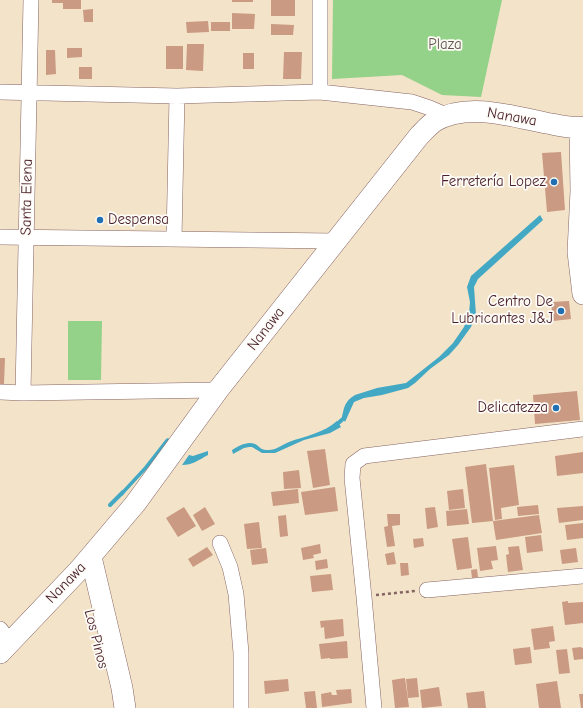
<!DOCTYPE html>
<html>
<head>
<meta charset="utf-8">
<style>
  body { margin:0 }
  canvas { display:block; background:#f3e3c9 }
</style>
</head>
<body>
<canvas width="583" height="708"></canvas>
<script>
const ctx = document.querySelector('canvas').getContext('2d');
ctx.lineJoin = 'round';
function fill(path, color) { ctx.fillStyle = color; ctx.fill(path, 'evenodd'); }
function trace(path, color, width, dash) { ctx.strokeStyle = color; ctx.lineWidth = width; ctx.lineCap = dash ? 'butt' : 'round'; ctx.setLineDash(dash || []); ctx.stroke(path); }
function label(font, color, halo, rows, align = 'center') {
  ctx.font = font + ' "Comic Neue",sans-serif'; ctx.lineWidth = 3.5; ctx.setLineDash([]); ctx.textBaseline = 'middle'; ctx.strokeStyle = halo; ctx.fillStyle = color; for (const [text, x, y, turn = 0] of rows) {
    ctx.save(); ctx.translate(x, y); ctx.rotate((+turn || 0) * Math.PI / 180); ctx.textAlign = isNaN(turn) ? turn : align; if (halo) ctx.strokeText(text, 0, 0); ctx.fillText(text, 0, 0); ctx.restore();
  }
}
fill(new Path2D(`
  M 333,0 L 502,0 L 481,97 L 442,95 L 402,75 L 332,79 Z
  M 68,321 L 102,321 L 101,380 L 68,380 Z`), '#93d288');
fill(new Path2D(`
  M 540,215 L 543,220 L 478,279 L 474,287 L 476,315 L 471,327 L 458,345 L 449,355 L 430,369 L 415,383 L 408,388 L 382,395 L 364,398 L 354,402 L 345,422 L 342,417 C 344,407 345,401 355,395 L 377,388 L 406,383 L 439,357 L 453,343 L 464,327 L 469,314 L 470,302 L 467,287 L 471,276 Z
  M 337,421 L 341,427 L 330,433 L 304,440 L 275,453 L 262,453 L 252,447 L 249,447 L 244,448 L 233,454 L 232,450 C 239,446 247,441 255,444 C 259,446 261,450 266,450 C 276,451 281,445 289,442 C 305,436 324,433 337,421 Z
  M 168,438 L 170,440 L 147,469 L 122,496 L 119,494 L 144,467 L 166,439 Z
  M 208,451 L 208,455 C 199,460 192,465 182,465 L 189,455 L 193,456 Z`), '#43a8c3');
trace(new Path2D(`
  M 335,426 L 344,418 L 345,415
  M 110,505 L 123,492`), '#43a8c3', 4);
fill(new Path2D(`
  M 52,0 L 81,0 L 81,9 L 63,9 L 63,3 L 52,3 Z
  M 232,0 L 253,0 L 253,2 L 232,2 Z
  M 271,0 L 295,0 L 295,16 L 271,16 Z
  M 93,9 L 93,22 L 84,22 L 83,10 Z
  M 232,13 L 255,14 L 254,29 L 232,29 Z
  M 208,21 L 209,32 L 187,33 L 186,22 Z
  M 211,22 L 230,22 L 230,31 L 211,31 Z
  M 271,24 L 294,25 L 293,35 L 271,35 Z
  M 187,44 L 204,44 L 203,71 L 186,70 Z
  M 166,46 L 183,46 L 183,69 L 166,69 Z
  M 67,48 L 82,48 L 82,57 L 67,58 Z
  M 46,50 L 55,50 L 56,74 L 46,75 Z
  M 284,52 L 302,52 L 301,79 L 283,79 Z
  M 243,53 L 254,53 L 254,69 L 243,69 Z
  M 79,67 L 92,67 L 92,79 L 79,79 Z
  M 561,152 L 565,210 L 547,212 L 542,153 Z
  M 569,301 L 571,319 L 553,321 L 551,302 Z
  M 0,358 L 5,358 L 4,384 L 0,384 Z
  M 577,391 L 580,420 L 535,424 L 533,395 Z
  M 325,449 L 330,485 L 313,488 L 307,451 Z
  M 583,452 L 583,473 L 557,476 L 555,456 Z
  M 486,464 L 493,521 L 472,523 L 465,467 Z
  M 514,465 L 519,505 L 501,508 L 502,519 L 495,520 L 489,468 Z
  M 299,470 L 301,488 L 284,489 L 283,472 Z
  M 335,487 L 338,511 L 305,515 L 301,492 Z
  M 298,489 L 299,503 L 273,506 L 271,492 Z
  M 463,489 L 465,508 L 449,510 L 447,491 Z
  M 538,505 L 539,514 L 518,516 L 517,507 Z
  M 583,506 L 583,520 L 559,523 L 557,508 Z
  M 184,507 L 196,526 L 178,537 L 166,518 Z
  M 205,507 L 215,524 L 202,531 L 193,515 Z
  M 435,507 L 438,527 L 427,529 L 425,508 Z
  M 467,509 L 469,524 L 447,526 L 446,511 Z
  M 387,514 L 400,514 L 400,525 L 392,526 L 395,546 L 387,547 L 384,527 L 388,526 Z
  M 286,515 L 288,536 L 280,537 L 278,516 Z
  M 539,515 L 542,533 L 496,540 L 493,521 Z
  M 259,522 L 262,548 L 247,549 L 244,524 Z
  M 583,523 L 583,538 L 567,540 L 565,525 Z
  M 541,535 L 543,551 L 527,553 L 525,537 Z
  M 468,537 L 472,568 L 457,570 L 452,539 Z
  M 423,538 L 424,546 L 414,548 L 413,539 Z
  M 320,544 L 321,553 L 313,555 L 314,558 L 303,560 L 301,548 Z
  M 496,546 L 498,560 L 491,561 L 493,569 L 480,571 L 477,548 Z
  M 519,546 L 523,570 L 508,572 L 506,555 L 509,554 L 508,547 Z
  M 207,547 L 213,555 L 193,567 L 188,559 Z
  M 266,548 L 268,563 L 252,565 L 250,550 Z
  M 576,548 L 578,562 L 562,564 L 560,550 Z
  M 394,552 L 396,564 L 387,565 L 385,554 Z
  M 327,559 L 328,568 L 316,570 L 315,561 Z
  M 400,563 L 408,563 L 409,575 L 401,576 Z
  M 477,569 L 478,577 L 472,578 L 471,570 Z
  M 331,574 L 333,590 L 312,592 L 310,576 Z
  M 568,601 L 568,603 L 583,602 L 583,623 L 565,625 L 562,602 Z
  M 343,619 L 344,636 L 325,639 L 324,627 L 321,628 L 320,621 Z
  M 553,626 L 555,641 L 549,642 L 550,648 L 534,650 L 531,629 Z
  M 347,641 L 348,658 L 330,659 L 330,658 L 321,659 L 319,644 Z
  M 530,647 L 532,663 L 515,665 L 513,649 Z
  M 581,647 L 582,648 L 583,648 L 583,659 L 574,660 L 572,648 Z
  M 567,649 L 570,673 L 559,674 L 556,650 Z
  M 405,678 L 409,707 L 395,708 L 392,680 Z
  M 417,678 L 419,697 L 408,698 L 406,679 Z
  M 288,679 L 289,691 L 265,694 L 264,681 Z
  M 557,681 L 561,708 L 539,708 L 536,684 Z
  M 439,687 L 442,706 L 422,708 L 420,690 Z
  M 351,689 L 352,703 L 322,707 L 321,694 L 331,692 L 332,695 L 337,695 L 336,690 Z
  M 315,691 L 317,708 L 306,708 L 304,692 Z
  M 484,691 L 486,708 L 468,708 L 466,693 Z
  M 579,694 L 583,694 L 583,708 L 581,708 Z`), '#ca9a82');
const street = new Path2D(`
  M 0,92 L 177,96 L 320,92 L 412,102 L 430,108 L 446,115
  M 320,92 L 320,0
  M 0,237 L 335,241
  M 174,239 L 177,96
  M 0,392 L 23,393 L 218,390
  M 23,393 L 31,0
  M 220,543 L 230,567 L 236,594 L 241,653 L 241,708
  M 427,590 L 583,576
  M 0,629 L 10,642
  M 374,708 L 364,597 L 352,478 L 353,464 L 364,456 L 583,429`);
const secondary = new Path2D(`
  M 580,128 L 581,191 L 578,252 L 583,294
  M 91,557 L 122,688 L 125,708
  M 0,653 L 79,570 L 135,504 L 218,390 L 419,136 C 424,131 429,125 435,121 C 467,102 512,116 546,123 C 558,125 571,129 583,127`);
trace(street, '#856462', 16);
trace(secondary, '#856462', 22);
trace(new Path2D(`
  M 376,595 L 415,591`), '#856462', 2.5, [3, 3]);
trace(street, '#fff', 15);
trace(secondary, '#fff', 21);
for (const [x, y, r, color] of [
  [554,182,4,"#1f6fb2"],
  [100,220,4,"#1f6fb2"],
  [561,311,4,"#1f6fb2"],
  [556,408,4,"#1f6fb2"]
]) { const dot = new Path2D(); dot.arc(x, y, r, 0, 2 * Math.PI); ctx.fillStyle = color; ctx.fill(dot); trace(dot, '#fdfcf7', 1.5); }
label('15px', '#605547', '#fdfcf7', [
  ["Plaza",445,45]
]);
label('15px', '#4a1f2b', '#fdfcf7', [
  ["Nanawa",512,117,10],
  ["Santa Elena",27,197,-89],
  ["Nanawa",266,329,-52],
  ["Nanawa",66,583,-46],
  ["Los Pinos",96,639,76]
]);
label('15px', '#4a1f2b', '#fdfcf7', [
  ["Ferretería Lopez",546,182],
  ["Despensa",108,220,"left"],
  ["Centro De",553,302],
  ["Lubricantes J&J",553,319],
  ["Delicatezza",548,408]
], 'right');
</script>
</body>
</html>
